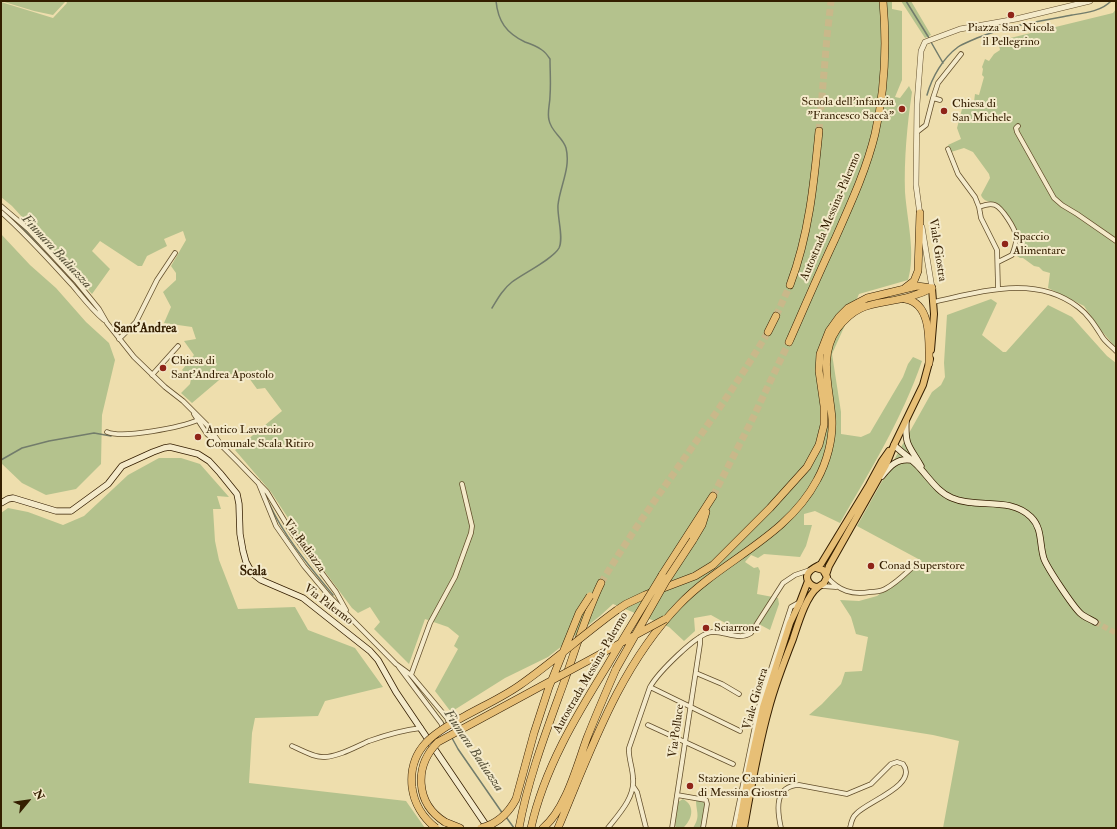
<!DOCTYPE html>
<html>
<head>
<meta charset="utf-8">
<style>
  body { margin:0 }
  #map { position:relative; width:1117px; height:829px; overflow:hidden; background:#eedead; font-family:"IM FELL Double Pica",serif }
  canvas { display:block }
  .frame { position:absolute; inset:0; border:2px solid #341e00; pointer-events:none }
  .north { position:absolute; left:8px; top:781px; width:40px; height:40px; -webkit-text-stroke:3px #f4eaca; paint-order:stroke; rotate:61deg; font-size:11px; font-weight:700; line-height:16px; text-align:center; color:#341e00 }
  .north::after { content:''; display:block; margin:auto; width:14px; height:18px; background:#341e00; clip-path:polygon(50% 0,100% 100%,50% 72%,0 100%) }
</style>
</head>
<body>
<div id="map">
<canvas width="1117" height="829"></canvas>
<div class="frame"></div>
<div class="north">N</div>
</div>
<script>
const ctx = document.querySelector('canvas').getContext('2d');
ctx.lineJoin = 'round';
function fill(path, color) { ctx.fillStyle = color; ctx.fill(path, 'evenodd'); }
function trace(path, color, width, dash) { ctx.strokeStyle = color; ctx.lineWidth = width; ctx.lineCap = dash ? 'butt' : 'round'; ctx.setLineDash(dash || []); ctx.stroke(path); }
function label(font, color, halo, rows, align = 'center') {
  ctx.font = font + ' "IM FELL Double Pica",serif'; ctx.lineWidth = 4; ctx.setLineDash([]); ctx.textBaseline = 'middle'; ctx.strokeStyle = halo; ctx.fillStyle = color; for (const [text, x, y, turn = 0] of rows) {
    ctx.save(); ctx.translate(x, y); ctx.rotate((+turn || 0) * Math.PI / 180); ctx.textAlign = isNaN(turn) ? turn : align; if (halo) ctx.strokeText(text, 0, 0); ctx.fillText(text, 0, 0); ctx.restore();
  }
}
fill(new Path2D(`
  M 1,1 L 65,1 L 65,2 L 53,15 L 34,11 Z
  M 66,1 L 892,1 L 892,9 L 902,11 L 902,80 L 895,97 L 900,98 L 909,86 L 912,92 C 907,126 904,159 905,192 C 907,220 916,254 908,280 L 859,294 L 832,354 L 841,412 L 841,434 L 861,437 L 870,433 L 903,377 L 908,364 L 913,357 L 922,361 C 902,419 870,471 840,523 L 815,511 L 804,514 L 804,525 L 812,525 L 806,546 L 800,557 L 764,554 L 758,558 L 751,555 L 745,562 L 754,568 L 758,567 L 760,571 L 757,594 L 778,598 L 779,604 L 770,630 L 755,622 C 746,637 742,633 727,631 L 727,624 L 711,615 L 694,618 L 695,631 L 684,641 L 669,627 L 613,604 L 600,616 L 548,657 L 505,678 L 451,712 L 435,691 L 458,649 L 454,646 L 459,636 L 448,627 L 425,619 L 409,664 L 374,629 L 380,622 L 370,607 L 358,613 L 352,608 L 311,553 L 271,492 L 235,450 L 282,411 L 265,388 L 257,389 L 249,378 L 230,374 L 225,375 L 192,403 L 181,393 L 190,384 L 191,379 L 182,370 L 194,355 L 184,341 L 196,339 L 192,327 L 164,323 L 171,307 L 163,292 L 176,280 L 176,273 L 171,266 L 186,240 L 183,231 L 164,239 L 167,246 L 147,256 L 142,266 L 138,266 L 100,241 L 92,251 L 110,269 L 92,294 L 12,206 L 1,197 L 1,2 L 53,18 L 67,3 Z
  M 901,1 L 911,1 L 931,35 L 925,38 Z
  M 1116,9 L 1116,348 L 1100,329 L 1084,306 L 1048,288 L 1050,273 L 1043,271 L 1039,267 L 1034,266 L 1023,258 L 1020,258 L 1014,254 L 1018,242 L 1003,209 C 995,200 984,204 981,195 L 990,178 L 989,174 L 973,152 L 964,148 L 951,152 L 948,145 L 961,139 L 957,128 L 962,109 L 965,108 L 967,101 L 974,102 L 975,94 L 979,95 L 984,77 L 982,75 L 983,69 L 982,67 L 985,59 L 989,61 L 994,54 L 1000,50 L 998,41 L 1113,13 Z
  M 1,234 L 30,265 L 56,288 L 86,322 L 109,343 L 115,360 L 102,415 L 101,464 L 76,489 L 46,495 L 22,483 L 1,463 Z
  M 991,299 L 997,303 L 982,335 L 1003,352 L 1006,352 L 1048,305 L 1072,317 L 1107,356 L 1116,363 L 1116,828 L 943,828 L 959,741 L 933,735 L 809,715 L 822,704 L 841,684 L 845,672 L 862,671 L 868,637 L 856,634 L 851,617 L 840,600 L 859,601 L 877,596 L 922,561 L 857,526 L 932,392 L 941,385 L 945,377 L 944,363 L 947,315 Z
  M 159,458 L 181,458 L 200,464 L 229,497 L 217,496 L 221,509 L 213,509 L 215,541 L 219,560 L 238,609 L 295,607 L 308,630 L 355,648 L 383,687 L 325,701 L 318,716 L 255,718 L 252,733 L 249,783 L 406,801 L 425,828 L 1,828 L 1,513 L 8,508 L 28,512 L 63,525 L 84,516 L 128,475 Z
  M 683,799 C 696,806 692,820 683,828 L 677,828 L 675,826 L 678,802 Z
  M 696,800 L 704,801 L 706,803 L 701,828 L 693,828 C 701,816 696,812 696,800 Z`), '#b4c28d');
trace(new Path2D(`
  M 906,1 L 929,38
  M 931,42 L 943,63
  M 927,95 C 932,77 943,58 958,47 C 964,43 971,41 977,38 C 1007,26 1040,21 1072,15 C 1085,13 1102,11 1111,1
  M 1,209 L 7,214
  M 18,223 L 96,308
  M 492,308 C 498,298 503,289 512,282 C 524,273 553,259 559,248 C 564,238 557,217 558,205 C 560,186 571,168 566,148 C 563,137 551,132 549,120 C 547,112 550,104 550,96 C 551,84 550,71 550,59 C 548,56 545,52 542,50 C 537,46 531,44 525,42 C 506,33 498,21 496,1
  M 1,460 L 22,448 L 49,441 L 94,433 L 111,436
  M 269,503 C 283,535 310,567 333,595
  M 416,687 L 445,725
  M 452,738 L 458,749 L 503,814
  M 506,817 L 514,828`), '#727c6b', 1.5);
trace(new Path2D(`
  M 1095,622 L 1116,633`), '#c9b88a', 5.5, [5.5, 3]);
trace(new Path2D(`
  M 819,131 L 827,37 L 831,1
  M 776,316 L 790,285
  M 713,496 L 751,422 L 789,342
  M 601,583 C 653,496 717,419 768,332`), '#c9b88a', 7, [7, 3.5]);
const minor = new Path2D(`
  M 933,98 L 938,83 L 961,54
  M 1018,126 L 1016,128 L 1017,132 L 1054,198 L 1062,205 L 1077,214 L 1116,241
  M 917,132 L 926,125 L 933,98 L 940,100
  M 948,149 L 958,174 L 975,197 L 979,207 L 981,218 L 997,250 L 998,288
  M 1,206 L 28,229 L 77,282 L 99,309 L 107,323 L 134,357 L 165,387 L 183,401 L 207,425 L 222,446
  M 979,207 C 984,205 990,203 995,205 C 1002,208 1015,228 1016,236 C 1017,242 1014,250 1012,255 L 998,262
  M 1,212 C 27,235 50,261 73,286 C 83,298 92,310 104,320
  M 933,302 C 981,292 1035,274 1078,307 C 1089,315 1096,327 1103,338 C 1107,343 1112,347 1116,351
  M 119,339 L 136,322 L 157,280 L 175,253
  M 152,375 L 178,346
  M 194,414 L 207,434 L 222,446 L 238,462 L 267,492 L 292,533 L 336,592 L 346,610
  M 107,432 C 123,439 182,427 198,420
  M 258,482 L 276,526 L 304,566 L 329,596 L 396,664 L 411,675 L 447,718 L 451,728 L 431,742
  M 827,577 C 839,591 852,595 870,592 C 876,592 881,591 885,589 C 897,583 907,572 917,563
  M 822,586 L 836,587
  M 399,667 L 441,723 L 444,730
  M 696,673 L 722,684 L 739,694
  M 411,675 L 430,623 L 455,577 L 471,533 L 472,526 L 462,484
  M 650,687 L 740,731
  M 648,725 L 733,764
  M 292,746 C 302,750 314,758 325,757 C 340,756 355,747 369,741 C 386,735 403,730 421,728
  M 633,786 L 637,792 L 646,828
  M 677,795 L 706,800 L 707,804 L 703,828
  M 608,828 C 619,814 635,797 633,779 C 633,768 628,758 629,748 L 650,687 C 658,673 697,633 712,632 C 725,631 739,641 751,633 L 783,583 L 795,575 L 810,570
  M 672,828 L 700,644 L 700,637
  M 734,828 L 759,706 L 791,607 L 800,602
  M 781,828 C 777,810 774,786 799,785 L 847,794 L 871,784 L 891,764 L 897,762 L 903,764 C 919,785 866,802 856,814 C 852,817 851,823 850,828`);
const tertiary = new Path2D(`
  M 920,215 L 916,185 L 917,104 L 921,51 L 925,42 L 960,29 L 1016,19 L 1090,1
  M 922,227 L 932,288`);
const secondary = new Path2D(`
  M 906,421 C 905,447 909,445 921,466
  M 894,445 C 901,452 910,458 917,465 C 928,476 937,492 952,498 C 977,509 1010,496 1031,517 C 1043,529 1039,544 1044,559 C 1048,569 1072,605 1080,613 C 1084,617 1090,619 1095,622
  M 882,476 C 890,466 897,458 911,460
  M 1,503 L 8,499 L 13,498 L 56,511 L 71,511 L 108,484 L 122,466 L 153,452 L 164,448 L 170,447 L 198,454 L 209,461 L 220,473 L 237,494 L 239,504 L 240,534 L 243,551 L 246,562 L 252,573 L 261,580 L 303,598 L 370,651 L 378,660 L 396,692 L 488,828`);
const primary = new Path2D(`
  M 931,350 L 934,314 L 932,288
  M 816,568 L 823,570 L 827,577 L 824,583 L 818,587 C 810,587 803,578 810,571 C 813,568 818,566 821,564 L 869,485 L 882,461 L 889,451
  M 826,575 L 829,566 L 886,465 L 894,445 L 923,385 L 930,359
  M 739,828 L 749,770 L 763,707 L 790,623 L 800,602 L 808,581
  M 744,828 C 751,788 758,747 769,708 C 775,685 784,662 793,639 C 798,624 806,596 818,587`);
const motorway = new Path2D(`
  M 790,285 C 809,235 814,183 819,131
  M 905,288 L 914,281 L 918,271 L 920,213
  M 905,299 C 932,303 929,342 929,363
  M 768,332 L 776,316
  M 789,342 C 804,308 819,273 835,239 C 850,205 866,171 875,134 C 885,90 887,46 883,1
  M 693,540 L 702,525 L 706,512
  M 662,575 L 713,496
  M 617,610 L 626,604 L 645,595 L 695,576 L 713,565 L 770,508 L 807,467 L 819,445 L 824,425 L 824,406 L 819,371 L 820,354 L 829,331 L 839,317 L 848,308 L 867,298 L 917,286 L 932,288
  M 445,822 L 460,828
  M 519,828 C 528,779 546,732 563,685 C 575,651 585,616 601,583
  M 543,828 C 566,809 577,765 587,738 C 596,715 606,692 616,669
  M 558,828 C 591,750 619,667 679,605 C 722,560 787,537 817,480 C 827,462 833,439 832,419 C 830,389 818,356 837,329 C 860,298 880,306 912,296 C 919,294 926,291 932,288`);
trace(minor, '#624e2b', 5.5);
trace(tertiary, '#624e2b', 6);
trace(secondary, '#341e00', 7);
trace(primary, '#341e00', 8);
trace(motorway, '#341e00', 8);
trace(minor, '#f4eaca', 4);
trace(tertiary, '#f4eaca', 5);
trace(secondary, '#f4eaca', 5.5);
trace(primary, '#e7bf76', 6);
trace(motorway, '#e7bf76', 7);
const motorwayBridge = new Path2D(`
  M 616,669 L 666,581 L 693,540
  M 445,822 C 415,803 414,766 438,742 L 665,619
  M 436,828 C 423,818 414,803 412,787 C 408,748 435,732 465,716 C 483,706 503,697 520,685 C 553,662 584,634 617,610
  M 481,828 C 497,824 508,814 516,799 L 534,733 L 549,687 L 579,613 L 590,596
  M 531,828 C 544,769 576,716 607,666 C 625,635 644,605 662,575`);
trace(motorwayBridge, '#341e00', 8, []);
trace(motorwayBridge, '#e7bf76', 7);
for (const [x, y, r, color] of [
  [1011,15,4,"#8f2418"],
  [902,109,4,"#8f2418"],
  [944,111,4,"#8f2418"],
  [1005,244,4,"#8f2418"],
  [163,368,4,"#8f2418"],
  [198,437,4,"#8f2418"],
  [871,566,4,"#8f2418"],
  [706,628,4,"#8f2418"],
  [690,786,4,"#8f2418"]
]) { const dot = new Path2D(); dot.arc(x, y, r, 0, 2 * Math.PI); ctx.fillStyle = color; ctx.fill(dot); trace(dot, '#f4eaca', 1.5); }
label('12px', '#341e00', '#f4eaca', [
  ["Piazza San Nicola",1011,28,"center"],
  ["il Pellegrino",1011,42,"center"],
  ["Scuola dell'infanzia",894,102,"right"],
  ["\"Francesco Saccà\"",894,116,"right"],
  ["Chiesa di",952,104],
  ["San Michele",952,118],
  ["Spaccio",1013,237],
  ["Alimentare",1013,251],
  ["Chiesa di",171,361],
  ["Sant'Andrea Apostolo",171,375],
  ["Antico Lavatoio",206,430],
  ["Comunale Scala Ritiro",206,444],
  ["Conad Superstore",879,566],
  ["Sciarrone",714,628],
  ["Stazione Carabinieri",698,779],
  ["di Messina Giostra",698,793]
], 'left');
label('12px', '#341e00', '#f4eaca', [
  ["Autostrada Messina-Palermo",831,217,-67],
  ["Viale Giostra",937,250,81],
  ["Via Badiazza",304,546,54],
  ["Via Palermo",328,605,37],
  ["Autostrada Messina-Palermo",591,673,-60],
  ["Viale Giostra",756,699,-74],
  ["Via Polluce",677,731,-82]
]);
label('italic 13px', '#534d35', '#f4eaca', [
  ["Fiumara Badiazza",56,252,47],
  ["Fiumara Badiazza",473,751,56]
]);
label('bold 13px', '#341e00', '#f4eaca', [
  ["Sant'Andrea",145,329],
  ["Scala",253,572]
]);
</script>
</body>
</html>
